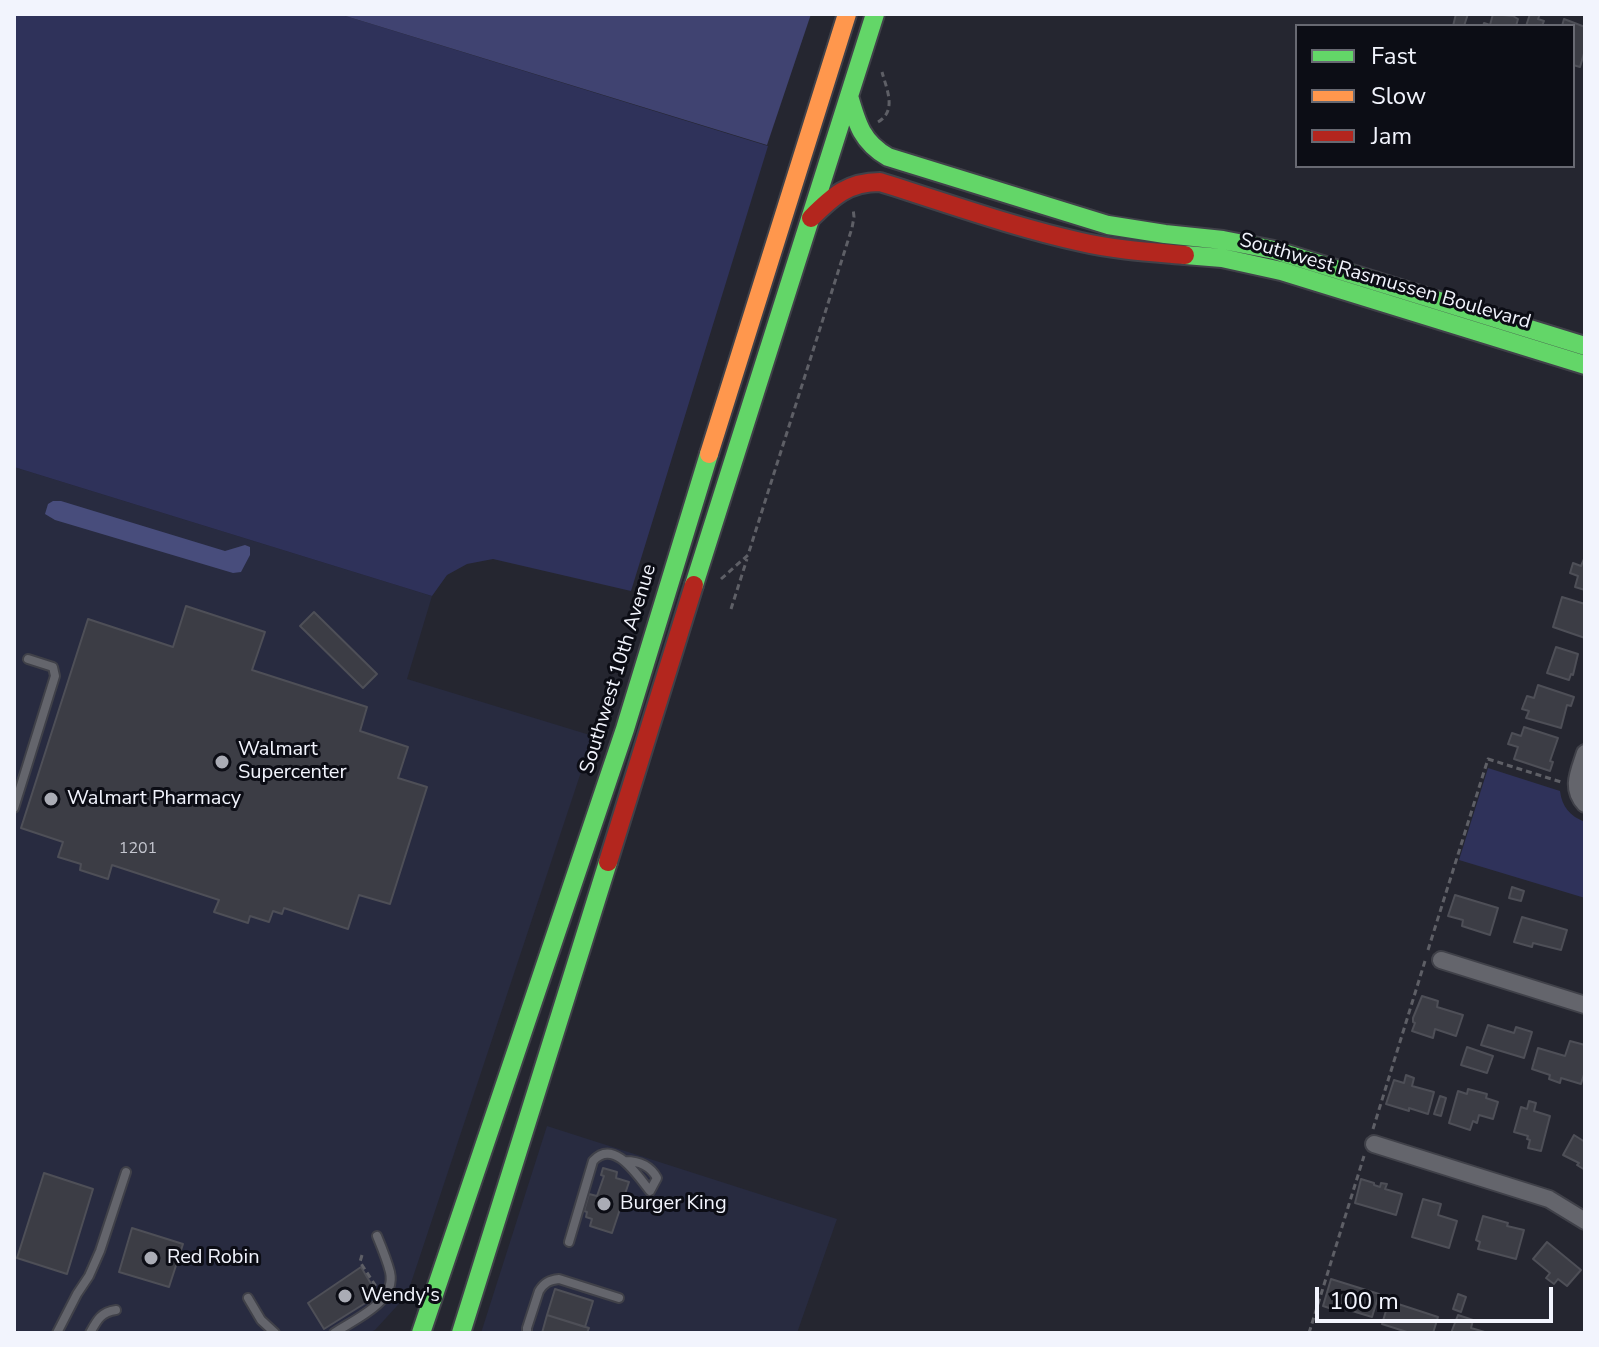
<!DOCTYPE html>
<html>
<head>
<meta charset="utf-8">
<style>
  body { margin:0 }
  #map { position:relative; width:1599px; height:1347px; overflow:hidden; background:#252630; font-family:"Nunito Sans",sans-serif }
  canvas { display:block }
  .frame { position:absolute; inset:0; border:16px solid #f2f4fd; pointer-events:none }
  .legend { position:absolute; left:1295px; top:24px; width:280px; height:144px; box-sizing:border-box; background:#0c0d15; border:2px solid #686972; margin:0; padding:10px 14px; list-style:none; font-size:24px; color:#f2f4fd }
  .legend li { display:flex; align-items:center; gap:16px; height:40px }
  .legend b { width:40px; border:2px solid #686972 }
  .scale { position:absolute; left:1315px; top:1287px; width:238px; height:36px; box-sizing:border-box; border:4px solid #f2f4fd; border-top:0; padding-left:10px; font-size:24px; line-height:28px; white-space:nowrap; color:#f2f4fd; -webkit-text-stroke:6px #0c0d15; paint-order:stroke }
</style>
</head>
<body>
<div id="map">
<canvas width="1599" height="1347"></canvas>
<div class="frame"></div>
<ul class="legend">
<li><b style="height:10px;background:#63d668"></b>Fast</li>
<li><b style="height:10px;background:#ff974d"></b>Slow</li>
<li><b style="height:10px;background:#b3261e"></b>Jam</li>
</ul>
<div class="scale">100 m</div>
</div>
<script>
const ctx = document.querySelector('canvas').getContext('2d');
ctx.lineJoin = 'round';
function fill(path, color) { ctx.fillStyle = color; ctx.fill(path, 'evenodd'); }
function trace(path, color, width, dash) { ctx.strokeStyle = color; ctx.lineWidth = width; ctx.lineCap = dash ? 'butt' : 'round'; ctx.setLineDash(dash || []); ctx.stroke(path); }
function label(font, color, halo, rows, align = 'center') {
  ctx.font = font + ' "Nunito Sans",sans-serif'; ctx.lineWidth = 6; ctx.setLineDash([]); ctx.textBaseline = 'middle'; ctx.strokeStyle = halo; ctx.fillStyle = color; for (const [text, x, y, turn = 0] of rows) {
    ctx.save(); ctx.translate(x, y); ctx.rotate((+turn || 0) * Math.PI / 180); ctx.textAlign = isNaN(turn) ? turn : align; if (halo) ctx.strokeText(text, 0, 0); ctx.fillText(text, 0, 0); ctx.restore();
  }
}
fill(new Path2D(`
  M 14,467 L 432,596 L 407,679 L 593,736 L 407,1295 L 375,1330 L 368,1333 L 14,1333 Z
  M 547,1126 L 837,1219 L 797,1333 L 481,1333 Z`), '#282b40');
fill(new Path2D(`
  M 14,14 L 339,14 L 768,146 L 631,591 L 493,559 L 467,564 L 447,575 L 432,596 L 14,467 Z
  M 1488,768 L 1560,791 C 1562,807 1570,816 1585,822 L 1585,898 L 1459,860 Z`), '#2f325a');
fill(new Path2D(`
  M 339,14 L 811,14 L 767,145 Z`), '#404371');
fill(new Path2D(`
  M 53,501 L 61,501 L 225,551 L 245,545 L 250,547 L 250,555 L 241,572 L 233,573 L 55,520 L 45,514 L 48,504 Z`), '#484d7c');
const building = new Path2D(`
  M 1456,14 L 1468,14 L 1464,26 L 1453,26 Z
  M 1493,14 L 1513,16 L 1518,19 L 1516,26 L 1483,26 L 1484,23 L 1490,25 Z
  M 1530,14 L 1540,14 L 1538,19 L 1544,21 L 1542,26 L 1526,26 Z
  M 1564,19 L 1585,27 L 1585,50 L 1580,67 L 1573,65 L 1573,26 L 1562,26 Z
  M 1584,559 L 1585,559 L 1585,590 L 1575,587 L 1578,576 L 1570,573 L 1573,563 L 1581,566 Z
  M 1562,597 L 1585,604 L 1585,638 L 1553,627 Z
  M 186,606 L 265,632 L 252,670 L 367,707 L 360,731 L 408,747 L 398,778 L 427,787 L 390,904 L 359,895 L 348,929 L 284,908 L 282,914 L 273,911 L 269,922 L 250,916 L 248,923 L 214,912 L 219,900 L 112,865 L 108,879 L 80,870 L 81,864 L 58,857 L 63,842 L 21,828 L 88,619 L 173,647 Z
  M 314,612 L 377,674 L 363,688 L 300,626 Z
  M 1556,647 L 1578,654 L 1573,675 L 1571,674 L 1569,680 L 1547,673 Z
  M 1538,685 L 1574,697 L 1571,706 L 1567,705 L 1561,728 L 1526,718 L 1529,711 L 1522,709 L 1527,696 L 1534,698 Z
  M 1524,727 L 1558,738 L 1550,761 L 1553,762 L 1550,771 L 1514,759 L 1518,747 L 1508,744 L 1512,733 L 1521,736 Z
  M 1512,887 L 1524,891 L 1521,901 L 1509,898 Z
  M 1455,895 L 1498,908 L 1490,935 L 1462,926 L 1463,920 L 1448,916 Z
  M 1522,917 L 1567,930 L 1561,950 L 1533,943 L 1532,947 L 1514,942 Z
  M 1422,996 L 1438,1001 L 1437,1007 L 1463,1015 L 1456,1036 L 1435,1029 L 1433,1038 L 1412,1031 L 1415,1023 L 1413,1022 L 1413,1018 Z
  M 1488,1025 L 1514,1033 L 1516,1027 L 1532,1032 L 1524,1058 L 1481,1045 Z
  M 1570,1041 L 1585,1045 L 1585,1071 L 1581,1084 L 1561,1078 L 1560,1083 L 1549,1079 L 1550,1075 L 1532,1069 L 1538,1048 L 1565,1056 Z
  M 1467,1047 L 1493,1056 L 1487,1073 L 1461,1065 Z
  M 1406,1075 L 1414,1078 L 1412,1086 L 1434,1092 L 1428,1114 L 1409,1108 L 1409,1111 L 1386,1104 L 1394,1080 L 1404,1083 Z
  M 1468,1089 L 1487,1094 L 1486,1098 L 1498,1102 L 1493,1119 L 1479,1115 L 1477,1123 L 1473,1121 L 1470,1130 L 1449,1123 L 1458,1091 L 1467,1094 Z
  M 1440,1096 L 1446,1098 L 1441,1116 L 1434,1114 Z
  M 1529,1101 L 1536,1103 L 1534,1111 L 1550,1116 L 1541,1151 L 1528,1148 L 1530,1140 L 1527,1139 L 1528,1136 L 1514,1132 L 1521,1107 L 1527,1109 Z
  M 1574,1135 L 1585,1142 L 1585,1170 L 1577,1165 L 1579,1163 L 1563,1155 Z
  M 603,1168 L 617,1172 L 616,1178 L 629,1182 L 612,1233 L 590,1226 L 592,1219 L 586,1217 L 587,1212 L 584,1211 L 589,1194 L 597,1196 L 604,1176 L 601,1175 Z
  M 44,1173 L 93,1189 L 67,1274 L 17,1258 Z
  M 1361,1179 L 1374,1183 L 1374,1185 L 1380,1187 L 1381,1183 L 1387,1184 L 1385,1189 L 1402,1194 L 1396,1215 L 1355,1203 Z
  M 1423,1199 L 1441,1204 L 1438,1215 L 1457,1221 L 1449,1248 L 1412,1237 Z
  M 1483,1216 L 1508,1223 L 1507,1226 L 1524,1230 L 1516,1259 L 1478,1249 L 1480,1242 L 1476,1240 Z
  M 132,1228 L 183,1244 L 169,1287 L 119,1272 Z
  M 1547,1242 L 1581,1270 L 1567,1286 L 1558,1279 L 1554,1284 L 1546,1278 L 1550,1273 L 1533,1259 Z
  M 361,1267 L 376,1292 L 365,1299 L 367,1302 L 324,1329 L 308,1303 Z
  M 1331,1279 L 1379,1294 L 1372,1317 L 1339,1307 L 1338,1311 L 1323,1306 Z
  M 555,1289 L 593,1301 L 585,1327 L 547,1315 Z
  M 1458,1294 L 1466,1297 L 1461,1312 L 1453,1309 Z
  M 1389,1301 L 1438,1317 L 1433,1333 L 1410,1333 L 1382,1324 Z
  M 547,1315 L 589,1328 L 587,1333 L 542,1333 Z
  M 1458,1315 L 1473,1320 L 1471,1328 L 1488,1333 L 1451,1333 Z`);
fill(building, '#3c3d45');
trace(building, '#4e4f57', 2);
const lane = new Path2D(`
  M 14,808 L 55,676 L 53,667 L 28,659
  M 569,1242 L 593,1161 C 614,1138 637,1175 650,1191 L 657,1178 C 650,1165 639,1161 625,1161
  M 248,1298 L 261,1320 L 275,1333
  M 57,1333 L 77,1294 L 89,1276 L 100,1251 L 126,1172
  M 90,1333 C 97,1320 101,1312 116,1310
  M 334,1333 C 355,1319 397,1302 390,1272 C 387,1260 382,1248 377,1236
  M 527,1333 L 527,1328 L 539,1291 C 544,1283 549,1280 559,1279 L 619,1298`);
const street = new Path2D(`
  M 1585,753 C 1579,772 1570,788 1585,804
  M 1441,960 L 1585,1005
  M 1374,1144 L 1549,1199 L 1585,1221`);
const fast = new Path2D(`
  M 849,96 C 857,124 862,142 888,157 L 1108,225 L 1165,234 L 1223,240 L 1274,250 L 1585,346
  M 1185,255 L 1222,258 L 1281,271 L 1585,365
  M 694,585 L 875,14
  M 421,1333 L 625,729 L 709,454
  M 461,1333 L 608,862`);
const slow = new Path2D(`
  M 709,454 L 847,14`);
const jam = new Path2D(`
  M 811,218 C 833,196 848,182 880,182 C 947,203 1013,227 1081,242 C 1115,250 1150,252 1185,255
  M 608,862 L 694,585`);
trace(lane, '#404149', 12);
trace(street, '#404149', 20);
trace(fast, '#404149', 22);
trace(slow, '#404149', 22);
trace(jam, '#404149', 22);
trace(new Path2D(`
  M 878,122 C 897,111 887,90 882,72
  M 721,579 L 748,555 L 852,228 L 854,217 L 853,208
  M 731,609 L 747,559
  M 1428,950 L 1488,759 L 1561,782
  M 1373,1129 L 1425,961
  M 362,1255 L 360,1262 L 377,1288
  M 1309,1333 L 1364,1156`), '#5e5f66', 3, [6, 4]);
trace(lane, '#64656c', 8);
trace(street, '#64656c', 16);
trace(fast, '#63d668', 18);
trace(slow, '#ff974d', 18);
trace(jam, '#b3261e', 18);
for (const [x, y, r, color] of [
  [222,762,8,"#aaacb5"],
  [51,799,8,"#aaacb5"],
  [604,1204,8,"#aaacb5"],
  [151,1258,8,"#aaacb5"],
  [345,1296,8,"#aaacb5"]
]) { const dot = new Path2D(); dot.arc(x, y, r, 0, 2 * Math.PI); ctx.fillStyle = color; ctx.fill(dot); trace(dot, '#0c0d15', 3); }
label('16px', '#c4c6cf', null, [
  ["1201",138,849]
]);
label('20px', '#f2f4fd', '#0c0d15', [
  ["Southwest Rasmussen Boulevard",1385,282,16],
  ["Southwest 10th Avenue",619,669,-73]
]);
label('20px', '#f2f4fd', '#0c0d15', [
  ["Walmart",238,750],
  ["Supercenter",238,773],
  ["Walmart Pharmacy",67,799],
  ["Burger King",620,1204],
  ["Red Robin",167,1258],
  ["Wendy's",361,1296]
], 'left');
</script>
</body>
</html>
